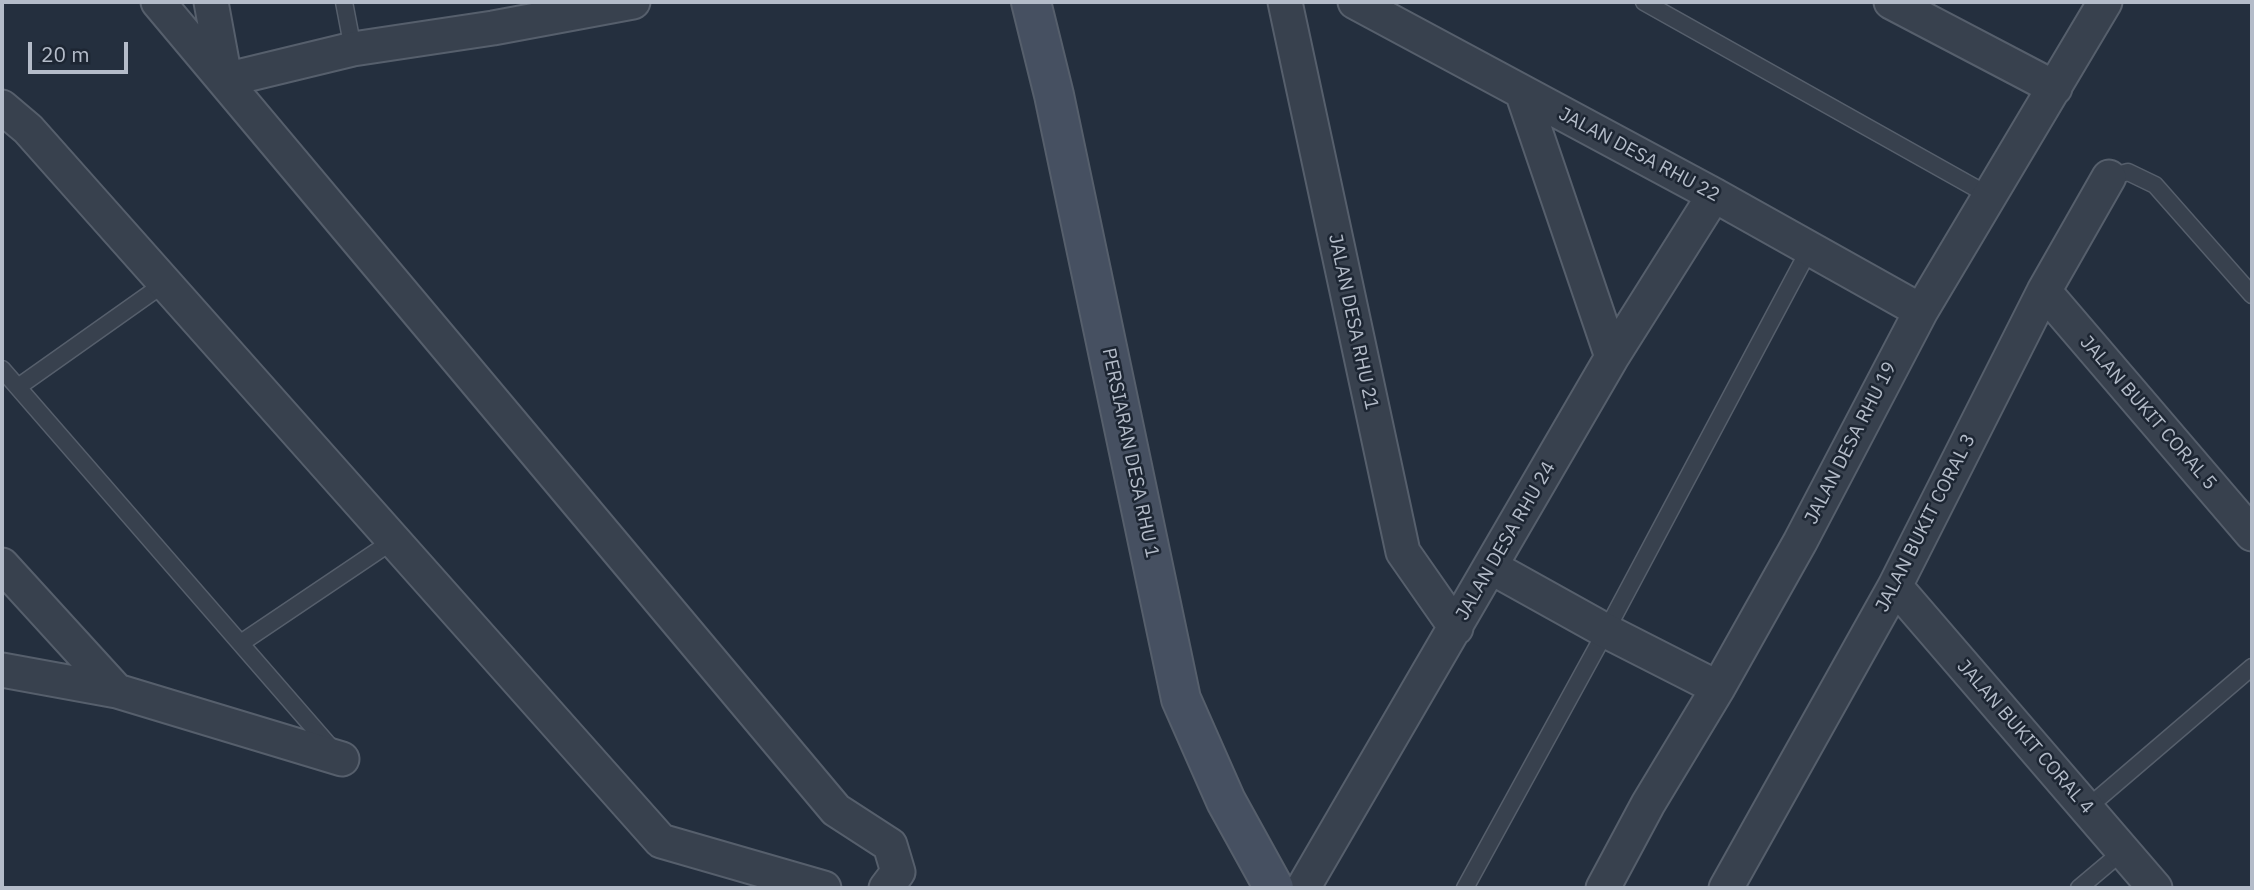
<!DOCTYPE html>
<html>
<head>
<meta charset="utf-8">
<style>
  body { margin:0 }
  #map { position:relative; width:2254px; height:890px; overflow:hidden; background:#242f3e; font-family:"IBM Plex Sans",sans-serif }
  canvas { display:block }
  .frame { position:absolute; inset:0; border:4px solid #b4bcc9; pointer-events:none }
  .scale { position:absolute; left:28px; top:42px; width:100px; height:32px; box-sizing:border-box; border:4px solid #b4bcc9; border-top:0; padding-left:9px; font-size:21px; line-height:24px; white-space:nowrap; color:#b4bcc9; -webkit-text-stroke:5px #1d2633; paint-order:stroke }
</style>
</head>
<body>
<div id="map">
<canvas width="2254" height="890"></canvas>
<div class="frame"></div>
<div class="scale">20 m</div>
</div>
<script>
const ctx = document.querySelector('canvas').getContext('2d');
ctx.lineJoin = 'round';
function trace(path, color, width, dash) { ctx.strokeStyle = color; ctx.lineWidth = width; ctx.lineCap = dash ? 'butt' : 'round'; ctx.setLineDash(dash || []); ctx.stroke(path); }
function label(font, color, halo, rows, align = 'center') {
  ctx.font = font + ' "IBM Plex Sans",sans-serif'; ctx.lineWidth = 5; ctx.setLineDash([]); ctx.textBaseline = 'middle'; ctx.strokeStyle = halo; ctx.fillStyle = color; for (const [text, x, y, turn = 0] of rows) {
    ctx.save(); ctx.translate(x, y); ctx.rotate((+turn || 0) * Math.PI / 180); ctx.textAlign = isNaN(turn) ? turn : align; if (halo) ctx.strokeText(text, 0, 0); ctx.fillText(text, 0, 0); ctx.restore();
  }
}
const lane = new Path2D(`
  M 344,2 L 353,49
  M 1644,2 L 1988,195
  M 2109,177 L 2128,172 L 2155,185 L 2252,295
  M 2,369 L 333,750
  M 18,387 L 165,283
  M 241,643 L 394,540
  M 2086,809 L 2252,667
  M 1465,888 L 1606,631 L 1810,248
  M 2079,888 L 2123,851`);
const street = new Path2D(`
  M 158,2 L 836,810 L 890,845 L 898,872 L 886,888
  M 211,2 L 225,78
  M 1285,2 L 1403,552 L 1456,628
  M 1355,2 L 1714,195 L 1921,311
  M 1891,2 L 2055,88
  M 225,80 L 353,49 L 493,28 L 633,2
  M 1522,92 L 1612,357
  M 2,107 L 28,129 L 661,841 L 824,888
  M 2044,291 L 2252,534
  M 2,565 L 117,691
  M 1491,567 L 1606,631 L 1718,688
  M 1895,586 L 2155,888
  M 2,670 L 117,691 L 342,759
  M 1303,888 L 1612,357 L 1714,195
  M 1603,888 L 1648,804 L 1718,688 L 1800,542 L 1921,311 L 2105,2
  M 1726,888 L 1895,586 L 2044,291 L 2109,177`);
const secondary = new Path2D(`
  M 1031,2 L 1054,95 L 1181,699 L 1226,801 L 1274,888`);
trace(lane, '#565f6c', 19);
trace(street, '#565f6c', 37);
trace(secondary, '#565f6c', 42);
trace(lane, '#38414e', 16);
trace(street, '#38414e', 33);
trace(secondary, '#465061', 38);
label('19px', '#b4bcc9', '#1d2633', [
  ["JALAN DESA RHU 22",1639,155,28],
  ["JALAN DESA RHU 21",1353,322,78],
  ["JALAN BUKIT CORAL 5",2148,413,49],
  ["JALAN DESA RHU 19",1851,443,-63],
  ["PERSIARAN DESA RHU 1",1130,453,78],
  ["JALAN BUKIT CORAL 3",1926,523,-63],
  ["JALAN DESA RHU 24",1506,541,-60],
  ["JALAN BUKIT CORAL 4",2025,737,49]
]);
</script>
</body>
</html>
